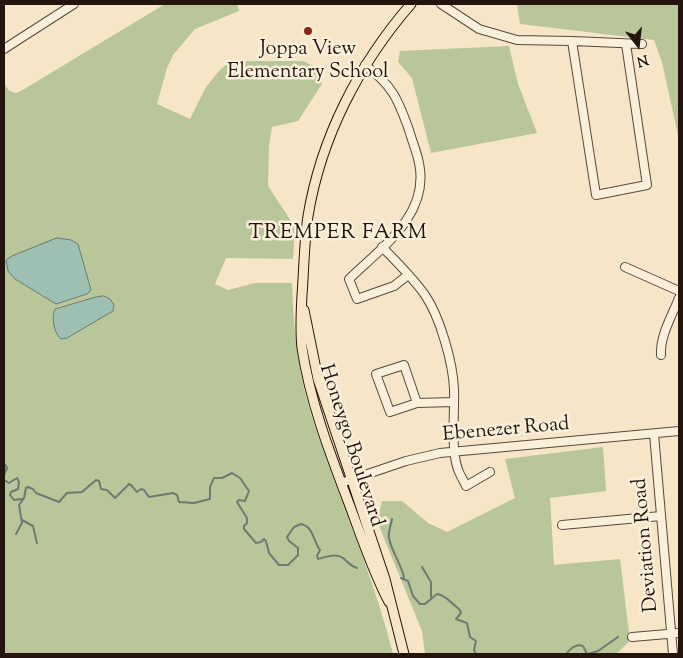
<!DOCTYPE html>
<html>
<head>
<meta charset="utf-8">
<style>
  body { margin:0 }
  #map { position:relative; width:683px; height:658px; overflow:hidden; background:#f6e6c7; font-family:"Sorts Mill Goudy",serif }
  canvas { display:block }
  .frame { position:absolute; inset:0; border:5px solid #23150d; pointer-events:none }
  .north { position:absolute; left:613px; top:20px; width:50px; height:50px; -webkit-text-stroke:4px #f9efdb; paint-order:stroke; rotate:164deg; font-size:14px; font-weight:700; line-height:20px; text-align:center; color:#23150d }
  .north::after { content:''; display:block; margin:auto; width:18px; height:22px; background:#23150d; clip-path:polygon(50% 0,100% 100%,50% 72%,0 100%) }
</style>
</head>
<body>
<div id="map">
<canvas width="683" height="658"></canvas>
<div class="frame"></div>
<div class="north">N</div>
</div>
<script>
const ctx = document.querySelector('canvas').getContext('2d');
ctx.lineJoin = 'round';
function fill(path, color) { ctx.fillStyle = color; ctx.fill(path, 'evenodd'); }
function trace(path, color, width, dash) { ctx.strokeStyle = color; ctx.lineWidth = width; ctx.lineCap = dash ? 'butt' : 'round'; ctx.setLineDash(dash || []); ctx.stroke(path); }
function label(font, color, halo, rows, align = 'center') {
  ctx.font = font + ' "Sorts Mill Goudy",serif'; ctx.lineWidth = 5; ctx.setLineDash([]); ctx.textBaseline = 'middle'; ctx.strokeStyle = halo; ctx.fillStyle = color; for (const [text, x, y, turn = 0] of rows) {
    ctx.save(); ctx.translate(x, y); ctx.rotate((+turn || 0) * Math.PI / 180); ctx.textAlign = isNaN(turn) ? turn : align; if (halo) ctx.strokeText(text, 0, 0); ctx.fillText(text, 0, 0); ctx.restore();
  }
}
fill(new Path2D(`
  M 165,4 L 237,4 L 239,11 L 195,29 L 173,55 L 167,68 L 157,104 L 190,119 L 206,87 L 219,71 L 230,61 L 303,61 L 320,69 L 322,84 L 298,121 L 272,127 L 269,146 L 268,186 L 295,227 L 293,259 L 226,258 L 215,284 L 228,290 L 255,283 L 292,283 C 293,317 296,351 303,384 C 309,411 319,438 328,464 C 351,527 377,589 393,654 L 4,654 L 4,82 L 9,91 L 16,93 L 21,91 ZM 104,296 L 58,336 L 53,320 L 60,307 Z
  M 517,4 L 679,4 L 679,140 L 662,62 L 654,40 L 520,24 Z
  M 509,46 L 518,84 L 537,133 L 431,153 L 412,78 L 398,62 L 400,51 Z
  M 603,447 L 606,491 L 550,498 L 554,565 L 620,559 L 630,641 L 616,654 L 425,654 L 422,631 L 377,521 L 382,501 L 402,501 L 428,523 L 447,532 L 515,498 L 505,459 Z`), '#b8c699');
const water = new Path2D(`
  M 57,238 L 71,240 L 78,244 L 91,290 L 87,294 L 56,304 L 15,279 L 8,271 L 6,260 L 12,256 Z
  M 104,296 L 110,299 L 114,305 L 113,311 L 67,338 L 61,339 C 54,333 51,318 55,309 L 96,297 Z`);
fill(water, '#9dc0b3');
trace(water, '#6c7c71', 1);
trace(new Path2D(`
  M 4,463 L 7,468 L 4,475
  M 4,480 L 9,483 L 17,478 L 19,482 L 18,489 L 11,492 L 10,495 L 14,500 L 22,499
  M 392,519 C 391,525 388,532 389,538 C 391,551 405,571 404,579
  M 22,520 L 33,526 L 37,543
  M 16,534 L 22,523 L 19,505 L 24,498 L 26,488 L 28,487 L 33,489 L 36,493 L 59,502 L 67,493 L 82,492 L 96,480 L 99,481 L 101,489 L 107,490 L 115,498 L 129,484 L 131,485 L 137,492 L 141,489 L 144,490 L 149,497 L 173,493 L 177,495 L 179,502 L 194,503 L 210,499 L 210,487 L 214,478 L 222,478 L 232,473 L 240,478 L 249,491 L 245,501 L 239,500 L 237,502 L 247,518 L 247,523 L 244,526 L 244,529 L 256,543 L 261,542 L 264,539 L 266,541 L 269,553 L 279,565 L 288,565 L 298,555 L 298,548 L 289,541 L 287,537 L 294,527 L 301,524 C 314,527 313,541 320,550 L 317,556 L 318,559 C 325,557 336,553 343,558 C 348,562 350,566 357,568
  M 422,567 L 431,582 L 431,597
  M 401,578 L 408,581 L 413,596 L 420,604 L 425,604 L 437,594 C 448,596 451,604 459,609 L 461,613 L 456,619 L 467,623 L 470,637 L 476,641 L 474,650 L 476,654
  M 566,654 C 570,649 576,643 583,646 L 587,654
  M 588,654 L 598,651 L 618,637`), '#6c7c71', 2);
const minor = new Path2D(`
  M 441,4 L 479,29 L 517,40 L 572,41 L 642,44
  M 572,41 L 596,195 L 647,185 L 626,44
  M 4,49 L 74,4
  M 365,65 C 392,85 398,99 409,130 C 412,141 417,152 419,163 C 430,215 381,248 349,279 L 357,299 L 394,286 L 408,275
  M 382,247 C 397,262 413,278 425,295 C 440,317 453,363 454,389 C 455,412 450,452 459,472 C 461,477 464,481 466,486 L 490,472
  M 625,267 L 679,291
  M 661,355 C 660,335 672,316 679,298
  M 417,403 L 404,365 L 376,374 L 390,412 L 417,403 L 454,402
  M 654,434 L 673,654
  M 341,483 L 406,461 L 440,453 L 679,431
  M 562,525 L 661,516
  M 632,637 L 679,633`);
const major = new Path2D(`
  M 304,310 L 318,379 L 385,579 L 404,654
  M 389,602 C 372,570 361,535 348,501 C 329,451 310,401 302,348 C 300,330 301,313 302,295 C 304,269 304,243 308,216 C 321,137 359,64 411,4`);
trace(minor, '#58493c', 10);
trace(major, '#23150d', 11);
trace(minor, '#f9efdb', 8);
trace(major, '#f6e6c7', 9);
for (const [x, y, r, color] of [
  [308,31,5,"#8f2418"]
]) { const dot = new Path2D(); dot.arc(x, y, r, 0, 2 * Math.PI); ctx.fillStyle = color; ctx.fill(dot); trace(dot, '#f9efdb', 2); }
label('20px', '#23150d', '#f9efdb', [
  ["Joppa View",308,51],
  ["Elementary School",308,74]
]);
label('20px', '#23150d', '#f9efdb', [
  ["Ebenezer Road",506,431,-5],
  ["Honeygo Boulevard",350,446,72],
  ["Deviation Road",647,545,-95]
]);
ctx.letterSpacing = '1px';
label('21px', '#23150d', '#f9efdb', [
  ["TREMPER FARM",338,234]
]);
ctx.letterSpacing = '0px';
</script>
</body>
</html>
